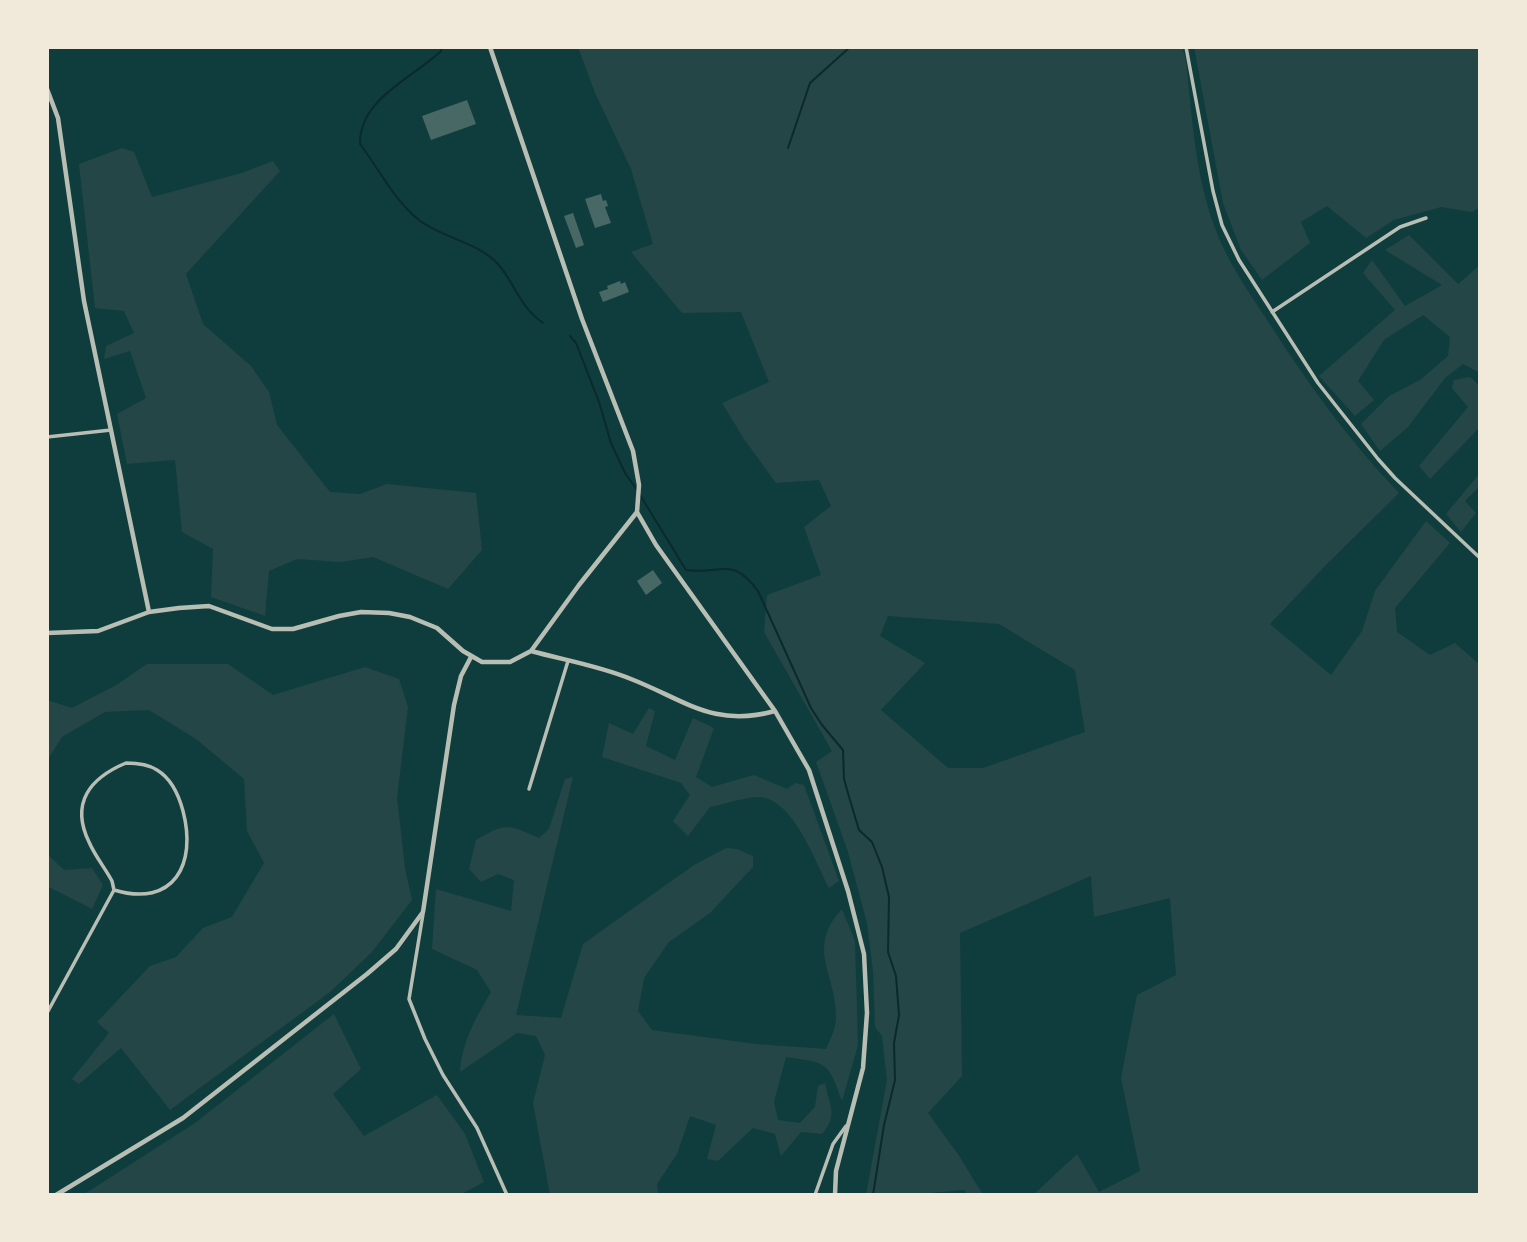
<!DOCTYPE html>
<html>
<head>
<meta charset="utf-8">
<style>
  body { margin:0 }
  #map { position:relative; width:1527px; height:1242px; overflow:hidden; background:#0f3d3e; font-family:Montserrat,sans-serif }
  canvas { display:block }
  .frame { position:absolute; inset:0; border:49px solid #f1e9da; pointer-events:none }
</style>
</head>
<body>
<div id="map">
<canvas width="1527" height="1242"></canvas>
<div class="frame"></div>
</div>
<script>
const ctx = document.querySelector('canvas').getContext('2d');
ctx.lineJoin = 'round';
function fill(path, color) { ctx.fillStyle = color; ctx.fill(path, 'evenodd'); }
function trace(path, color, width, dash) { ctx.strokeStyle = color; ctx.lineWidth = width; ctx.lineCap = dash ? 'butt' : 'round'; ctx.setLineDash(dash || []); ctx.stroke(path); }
fill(new Path2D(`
  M 578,47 L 1182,47 L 1186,60 C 1192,116 1195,175 1215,228 C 1227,261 1248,291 1267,320 C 1306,381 1349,441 1399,493 L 1326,565 L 1270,624 L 1331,675 L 1362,631 L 1375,591 L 1426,521 L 1450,543 L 1395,608 L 1397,632 L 1430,655 L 1455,643 L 1480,665 L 1480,1195 L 1033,1195 L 1077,1154 L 1099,1192 L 1140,1171 L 1121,1078 L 1137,995 L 1176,975 L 1170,898 L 1094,917 L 1091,876 L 960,933 L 962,1076 L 928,1113 L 960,1157 L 983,1195 L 967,1195 L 964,1190 L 905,1195 L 866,1195 L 887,1080 L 882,1036 L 875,1027 L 873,971 L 867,923 L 848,852 L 816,762 L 832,751 L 764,632 L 767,595 L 821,575 L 804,527 L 831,506 L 819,480 L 776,483 L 744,439 L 722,403 L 769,382 L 741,312 L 682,313 L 631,252 L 653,244 L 631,169 L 595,93 ZM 888,616 L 999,624 L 1075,670 L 1085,732 L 983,768 L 948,768 L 881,710 L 925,663 L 880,636 Z
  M 1194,47 L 1480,47 L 1480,207 L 1472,212 L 1441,207 L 1394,220 L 1366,238 L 1327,206 L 1301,222 L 1310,243 L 1262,280 L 1241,250 L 1223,203 Z
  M 122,148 L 134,152 L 152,197 L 242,173 L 273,161 L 280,171 L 186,274 L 203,324 L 251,366 L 269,392 L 277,425 L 330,492 L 360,494 L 387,484 L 476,493 L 482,550 L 448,589 L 373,557 L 341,562 L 297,559 L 269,571 L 265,616 L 211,597 L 213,549 L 182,532 L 175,460 L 127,464 L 117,414 L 146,398 L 130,351 L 104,359 L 106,346 L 134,333 L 124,311 L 95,308 L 79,164 Z
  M 1409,235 L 1458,284 L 1480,265 L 1480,373 L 1463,364 L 1445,378 L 1408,427 L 1380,451 L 1361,424 L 1389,396 L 1420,380 L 1448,356 L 1450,337 L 1423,315 L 1384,340 L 1358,381 L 1374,400 L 1355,416 L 1319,376 L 1395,310 L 1363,273 L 1372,260 L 1405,306 L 1442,285 L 1385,250 Z
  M 1470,377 L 1480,386 L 1480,427 L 1430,479 L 1419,466 L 1468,407 L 1452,388 L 1454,380 Z
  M 1480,473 L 1480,486 L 1465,501 L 1476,513 L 1461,532 L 1446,514 Z
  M 147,664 L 228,664 L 273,695 L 365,667 L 399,679 L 408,707 L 397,798 L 405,868 L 412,900 L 372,952 L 330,992 L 170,1110 L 121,1048 L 79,1084 L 72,1079 L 109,1033 L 97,1022 L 150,966 L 176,957 L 203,928 L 232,917 L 264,863 L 247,831 L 244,779 L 196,739 L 149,710 L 105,712 L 62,737 L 47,761 L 47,700 L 72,708 L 118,684 Z
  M 649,708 L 655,711 L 646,746 L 675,760 L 693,718 L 714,728 L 696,777 L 712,787 L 754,775 L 787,789 L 795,783 L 804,785 L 839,881 L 829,888 C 816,863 792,796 758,797 C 742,798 725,804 710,807 L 688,836 L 673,821 L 690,795 L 681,783 L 602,757 L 609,723 L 633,734 Z
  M 573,777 L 516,1015 L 561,1018 L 583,944 L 694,865 L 726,848 L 737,849 L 753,856 L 753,867 L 710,913 L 669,942 L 644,978 L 638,1011 L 652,1030 L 756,1044 L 826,1049 C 830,1040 836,1028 836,1018 C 837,974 805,949 842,909 L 855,941 L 858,1045 L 842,1101 C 828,1061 827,1063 786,1057 L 774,1102 L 778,1120 L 800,1123 L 815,1107 L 818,1086 L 825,1083 C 829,1105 839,1115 822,1134 L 801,1132 L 781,1156 L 775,1134 L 753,1128 L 718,1161 L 707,1159 L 716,1125 L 690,1116 L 677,1154 L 657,1184 L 658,1195 L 550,1195 L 533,1103 L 545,1055 L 536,1036 L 517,1033 L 460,1072 C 462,1041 476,1018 491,992 L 477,970 L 432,949 L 436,889 L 511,911 L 514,880 L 498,874 L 481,882 L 469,869 L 476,840 C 507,822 507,825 539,838 L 549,829 L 565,779 Z
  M 47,854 L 64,870 L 92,868 L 103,885 L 92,909 L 47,886 Z
  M 334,1014 L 361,1069 L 333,1094 L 364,1136 L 437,1095 L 465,1134 L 484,1182 L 460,1195 L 83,1195 L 195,1123 Z`), '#244646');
trace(new Path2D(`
  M 441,47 L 441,51 C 413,78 359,99 360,144 C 379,169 394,200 419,220 C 442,238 478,242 498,264 C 516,285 519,306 543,323
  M 788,148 L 810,83 L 850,47
  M 570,336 L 576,343 L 599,402 L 611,443 L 625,473 L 637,490
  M 640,495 L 686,570 C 723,575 731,555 758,591 L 811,708 L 822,725 L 843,750 L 844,779 L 850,800 L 859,830 L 872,842 L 882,867 L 889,897 L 888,952 L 896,976 L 899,1015 L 894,1043 L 895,1080 L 884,1125 L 873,1195`), '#0a2a2b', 2);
fill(new Path2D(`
  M 467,100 L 476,124 L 431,140 L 422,116 Z
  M 601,194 L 603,201 L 606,200 L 608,206 L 605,207 L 611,223 L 595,228 L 585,199 Z
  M 573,213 L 584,245 L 576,248 L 564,216 Z
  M 620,281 L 621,284 L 625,282 L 629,292 L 603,302 L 599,292 L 608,289 L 607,286 Z
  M 653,570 L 662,583 L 646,595 L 637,581 Z`), '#486865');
trace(new Path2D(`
  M 1186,47 L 1213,191 L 1222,225 L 1239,260 L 1318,383 L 1378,459 L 1395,478 L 1480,558
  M 1272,312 L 1400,227 L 1426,218
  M 47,437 L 111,430
  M 126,763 C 137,763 148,764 157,770 C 172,779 179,796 183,811 C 197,864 174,908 114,890 L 112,881 C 105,868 95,856 89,842 C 70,803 90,778 126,763 Z
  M 529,789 L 568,661
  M 423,914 L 409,999 L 425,1039 L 443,1075 L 477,1128 L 507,1195
  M 47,1013 L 114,890
  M 815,1195 L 833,1144 L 846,1126`), '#b8beb3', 3.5);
trace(new Path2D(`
  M 47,89 L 58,118 L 84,301 L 149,612
  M 637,512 L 656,545 L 775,711 L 809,770 L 848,891 L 864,954 L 867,1013 L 863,1068 L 836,1171 L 835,1195
  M 47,633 L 98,631 L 149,612 L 179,608 L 209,606 L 272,629 L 293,629 L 339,616 L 361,612 L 389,613 L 410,617 L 437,628 L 463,651 L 482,662 L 510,662 L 531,651 L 579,585 L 637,512 L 639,485 L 633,451 L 582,319 L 490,47
  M 531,651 C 564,660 600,666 631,679 C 685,700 713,728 775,711
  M 56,1195 L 183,1118 L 367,974 L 396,949 L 423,912 L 454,705 L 461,676 L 471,657`), '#b8beb3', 4.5);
</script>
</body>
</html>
